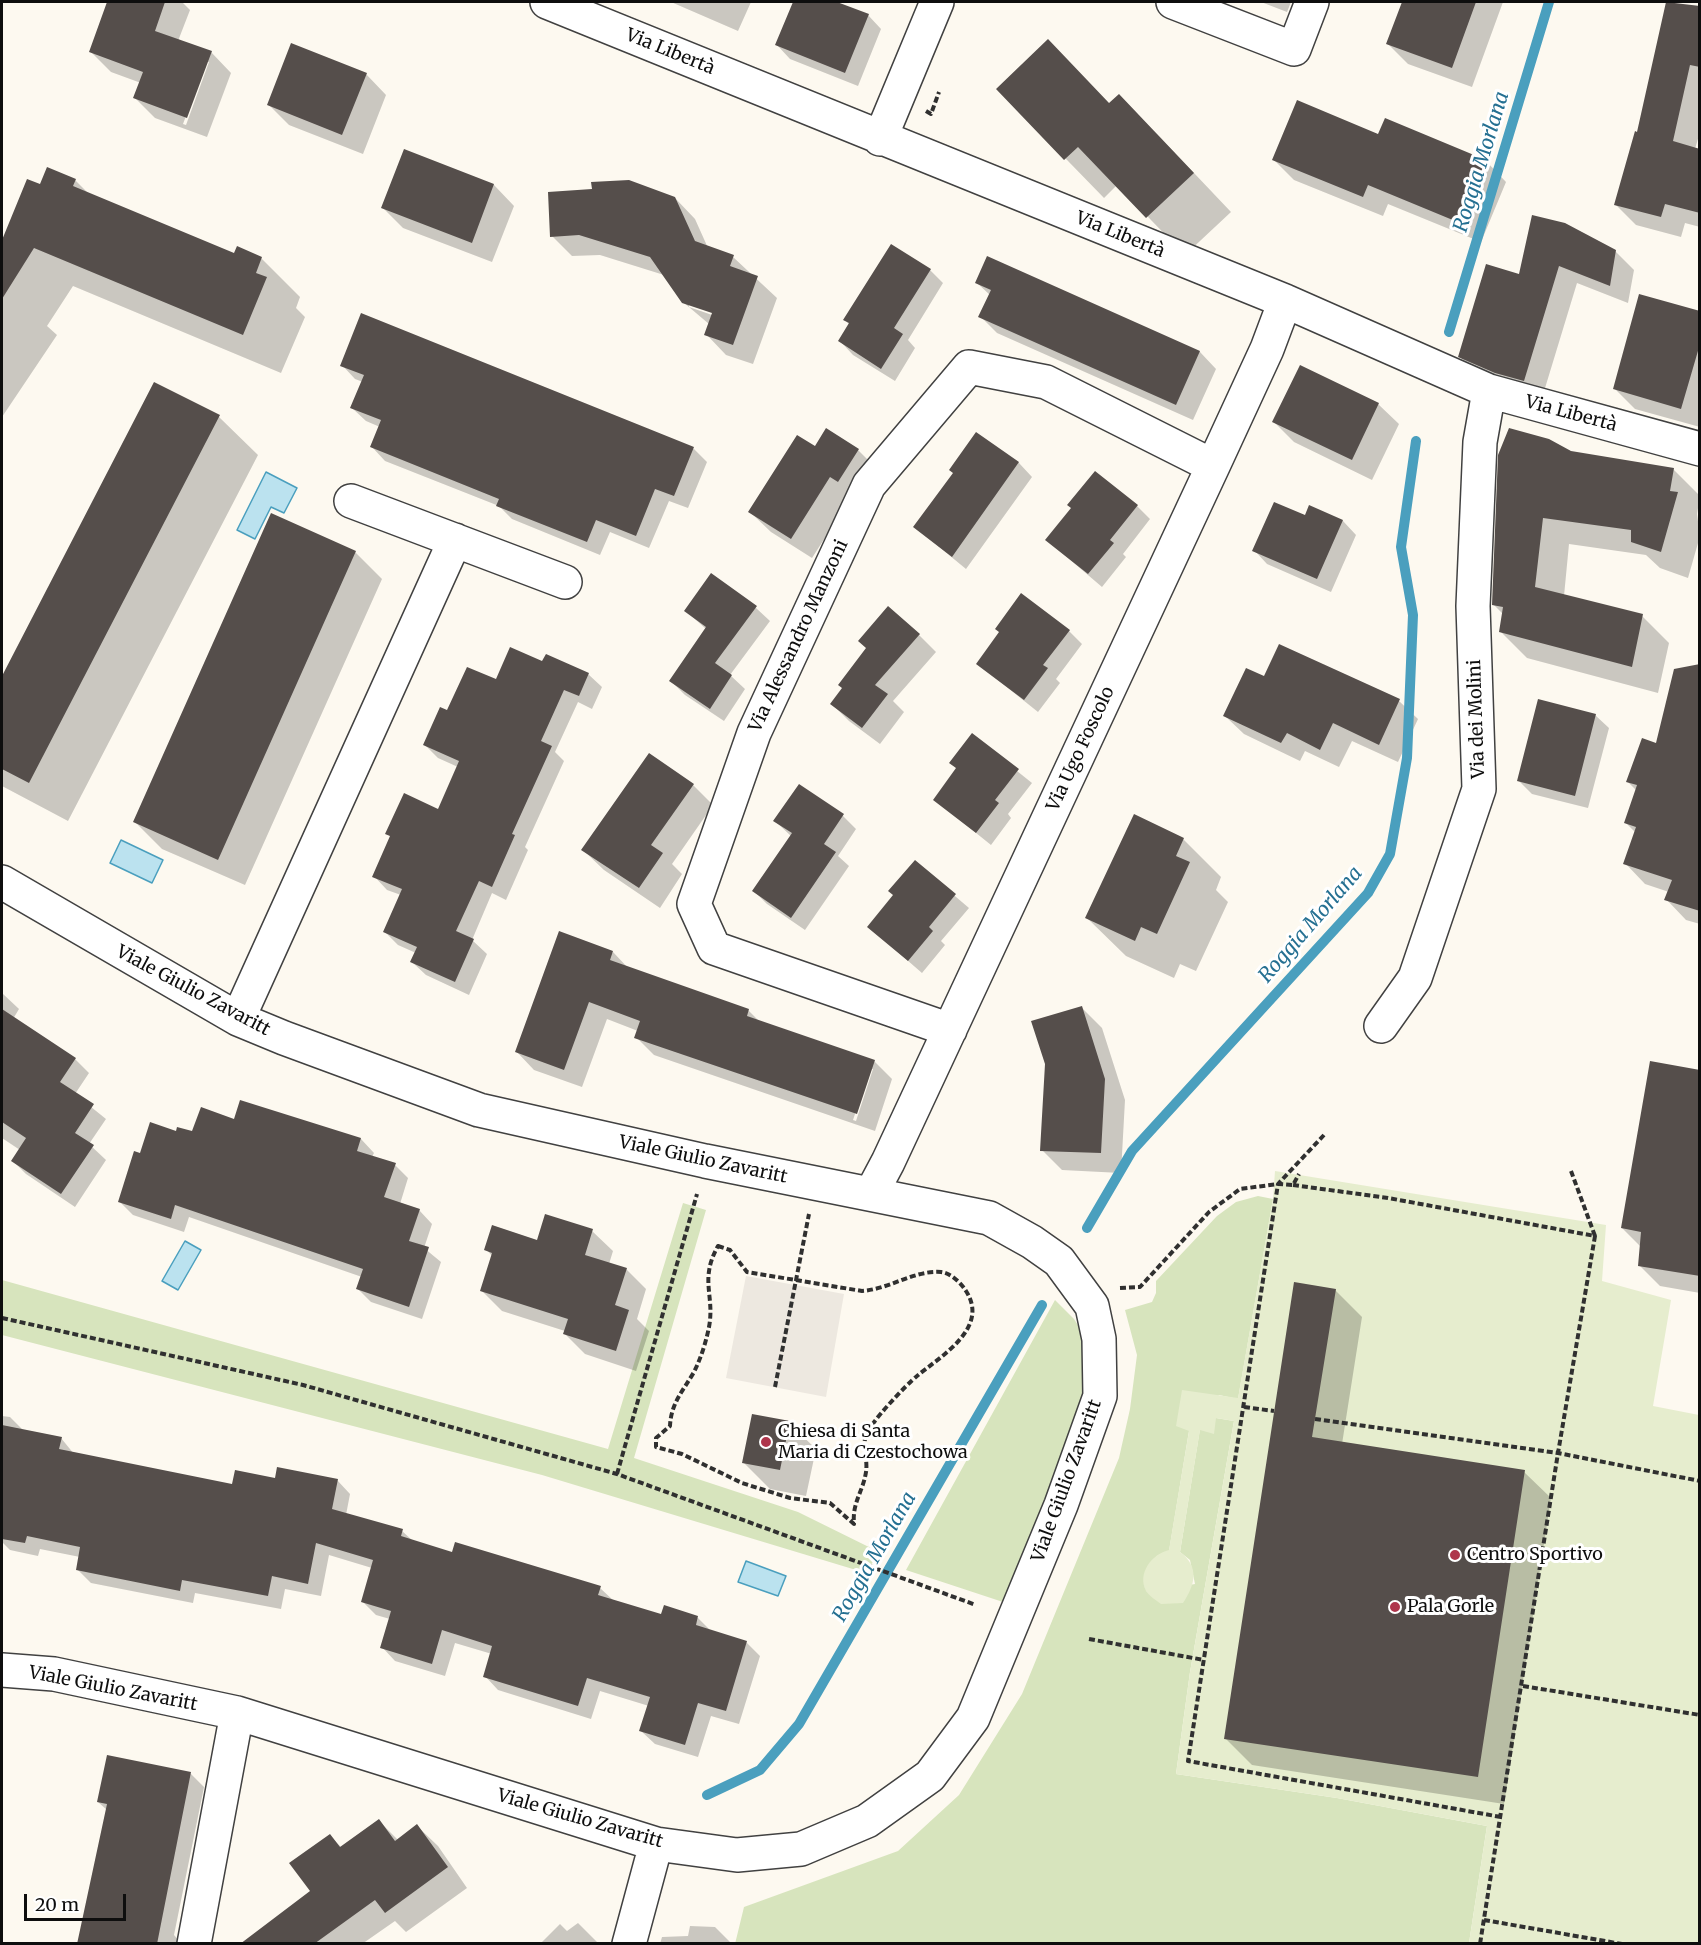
<!DOCTYPE html>
<html>
<head>
<meta charset="utf-8">
<style>
  body { margin:0 }
  #map { position:relative; width:1701px; height:1945px; overflow:hidden; background:#fdf9f0; font-family:Merriweather,serif }
  canvas { display:block }
  .frame { position:absolute; inset:0; border:3px solid #0e0e0e; pointer-events:none }
  .scale { position:absolute; left:24px; top:1894px; width:102px; height:27px; box-sizing:border-box; border:3px solid #0e0e0e; border-top:0; padding-left:8px; font-size:18px; line-height:21px; white-space:nowrap; color:#0e0e0e; -webkit-text-stroke:4px #fff; paint-order:stroke }
</style>
</head>
<body>
<div id="map">
<canvas width="1701" height="1945"></canvas>
<div class="frame"></div>
<div class="scale">20 m</div>
</div>
<script>
const ctx = document.querySelector('canvas').getContext('2d');
ctx.lineJoin = 'round';
function fill(path, color) { ctx.fillStyle = color; ctx.fill(path, 'evenodd'); }
function trace(path, color, width, dash) { ctx.strokeStyle = color; ctx.lineWidth = width; ctx.lineCap = dash ? 'butt' : 'round'; ctx.setLineDash(dash || []); ctx.stroke(path); }
function label(font, color, halo, rows, align = 'center') {
  ctx.font = font + ' Merriweather,serif'; ctx.lineWidth = 6; ctx.setLineDash([]); ctx.textBaseline = 'middle'; ctx.strokeStyle = halo; ctx.fillStyle = color; for (const [text, x, y, turn = 0] of rows) {
    ctx.save(); ctx.translate(x, y); ctx.rotate((+turn || 0) * Math.PI / 180); ctx.textAlign = isNaN(turn) ? turn : align; if (halo) ctx.strokeText(text, 0, 0); ctx.fillText(text, 0, 0); ctx.restore();
  }
}
fill(new Path2D(`
  M 1258,1196 L 1273,1199 L 1238,1399 L 1219,1395 L 1189,1431 L 1169,1551 C 1149,1555 1142,1574 1147,1592 L 1195,1584 L 1190,1560 L 1180,1552 L 1200,1429 L 1216,1418 L 1234,1421 L 1190,1672 L 1176,1774 L 1337,1798 L 1487,1826 L 1469,1943 L 735,1944 L 744,1907 L 898,1851 L 959,1795 L 1022,1694 L 1119,1458 L 1130,1409 L 1137,1355 L 1125,1310 L 1152,1302 L 1156,1293 L 1156,1281 L 1217,1216 L 1236,1202 Z
  M 683,1203 L 706,1210 L 634,1458 L 798,1512 L 879,1552 L 866,1573 L 542,1475 L 2,1335 L 2,1280 L 608,1449 Z
  M 1055,1300 L 1074,1319 L 1087,1339 L 1088,1395 L 1006,1603 L 906,1570 Z`), '#d7e4bd');
fill(new Path2D(`
  M 1275,1171 L 1606,1225 L 1602,1281 L 1671,1300 L 1653,1406 L 1699,1415 L 1699,1943 L 1469,1943 L 1487,1826 L 1337,1798 L 1176,1774 L 1190,1672 L 1234,1421 L 1216,1418 L 1214,1434 L 1200,1430 L 1180,1552 C 1200,1567 1195,1585 1183,1603 L 1161,1604 C 1156,1600 1149,1596 1146,1591 C 1137,1573 1152,1554 1169,1550 L 1189,1431 L 1176,1426 L 1182,1390 L 1238,1398 L 1273,1199 Z`), '#e6edce');
fill(new Path2D(`
  M 746,1276 L 844,1294 L 826,1397 L 726,1378 Z`), '#ede8e0');
const water = new Path2D(`
  M 266,472 L 297,488 L 284,513 L 271,507 L 255,539 L 237,530 Z
  M 121,840 L 163,860 L 152,883 L 110,863 Z
  M 185,1241 L 201,1250 L 178,1290 L 162,1281 Z
  M 746,1561 L 786,1576 L 778,1596 L 738,1582 Z`);
fill(water, '#bbe2ef');
trace(water, '#4a9fbe', 1.5);
fill(new Path2D(`
  M 109,2 L 182,2 L 190,10 L 178,41 L 211,52 L 231,73 L 207,137 L 155,118 L 135,98 L 141,83 L 111,72 L 91,52 ZM 206,62 L 209,62 L 186,125 L 183,124 Z
  M 671,2 L 751,2 L 738,31 Z
  M 794,2 L 833,2 L 868,15 L 881,29 L 858,86 L 790,59 L 777,45 Z
  M 1261,2 L 1291,2 L 1287,12 Z
  M 1403,2 L 1503,2 L 1472,87 L 1408,64 L 1388,44 Z
  M 1667,2 L 1700,8 L 1700,132 L 1695,149 L 1700,150 L 1700,227 L 1685,223 L 1681,237 L 1636,225 L 1616,205 L 1638,134 Z
  M 366,74 L 386,95 L 363,154 L 289,125 L 269,105 Z
  M 998,89 L 1110,104 L 1157,134 L 1231,212 L 1185,255 L 1117,185 L 1104,198 Z
  M 1386,120 L 1486,161 L 1506,182 L 1481,242 L 1388,204 L 1383,216 L 1294,180 L 1274,160 L 1379,136 Z
  M 405,151 L 494,185 L 514,206 L 492,262 L 403,228 L 383,208 Z
  M 75,180 L 90,195 L 235,255 L 261,258 L 300,297 L 296,308 L 305,317 L 281,373 L 73,286 L 47,326 L 57,335 L 2,417 L 2,244 L 28,181 L 41,186 Z
  M 675,198 L 695,219 L 708,248 L 733,257 L 777,298 L 753,364 L 726,355 L 706,334 L 709,324 L 683,302 L 664,275 L 600,255 L 572,256 L 552,236 ZM 689,303 L 719,314 L 718,317 L 689,307 Z
  M 1533,217 L 1615,251 L 1634,270 L 1628,303 L 1577,283 L 1542,398 L 1477,374 L 1459,356 L 1520,276 Z
  M 988,258 L 1200,352 L 1216,369 L 1193,420 L 997,333 L 980,316 L 990,295 L 977,283 Z
  M 930,270 L 943,283 L 908,340 L 915,348 L 895,381 L 853,355 L 840,341 L 850,325 L 844,319 Z
  M 1700,312 L 1700,427 L 1635,409 L 1615,389 Z
  M 362,315 L 694,449 L 707,462 L 688,508 L 669,501 L 649,548 L 610,532 L 600,555 L 512,519 L 499,506 L 385,461 L 372,447 L 380,427 L 366,421 L 352,408 L 363,382 L 355,379 L 342,365 Z
  M 1300,367 L 1378,404 L 1399,424 L 1372,480 L 1294,442 L 1274,422 Z
  M 155,384 L 219,417 L 258,455 L 68,821 L 2,786 L 2,679 Z
  M 977,434 L 1019,463 L 1032,477 L 966,569 L 915,527 L 955,474 Z
  M 816,448 L 858,450 L 878,470 L 851,497 L 812,558 L 771,532 L 750,512 Z
  M 1570,453 L 1673,469 L 1700,496 L 1697,514 L 1700,536 L 1688,578 L 1660,568 L 1646,555 L 1569,544 L 1564,596 L 1642,616 L 1669,643 L 1658,693 L 1527,658 L 1500,631 L 1503,614 L 1493,604 Z
  M 1137,506 L 1150,519 L 1123,554 L 1126,557 L 1102,587 L 1047,540 L 1073,508 Z
  M 1310,507 L 1343,521 L 1356,535 L 1331,592 L 1267,564 L 1254,550 L 1305,517 Z
  M 355,552 L 382,579 L 245,885 L 162,849 L 135,822 Z
  M 712,575 L 756,608 L 770,621 L 730,675 L 745,689 L 724,721 L 685,695 L 671,681 L 706,629 L 686,611 Z
  M 1069,631 L 1082,644 L 1056,679 L 1060,683 L 1038,712 L 978,664 Z
  M 919,635 L 936,652 L 893,701 L 904,712 L 880,744 L 849,721 L 832,704 Z
  M 543,663 L 588,674 L 602,687 L 592,709 L 578,702 L 555,752 L 564,761 L 525,847 L 528,850 L 506,900 L 492,893 L 472,940 L 487,954 L 469,995 L 426,975 L 412,962 L 416,953 L 398,945 L 384,931 L 401,895 L 387,890 L 374,876 L 391,837 L 387,833 L 439,811 L 458,767 L 438,758 L 424,744 L 448,712 L 497,681 Z
  M 1700,666 L 1700,924 L 1686,920 L 1666,899 L 1669,892 L 1645,884 L 1625,863 L 1635,832 L 1626,823 L 1637,791 L 1628,782 L 1657,745 Z
  M 1264,678 L 1399,701 L 1418,719 L 1398,762 L 1352,741 L 1339,767 L 1305,751 L 1300,761 L 1244,734 L 1225,716 Z
  M 1595,715 L 1609,728 L 1588,808 L 1532,794 L 1519,781 Z
  M 972,735 L 1032,783 L 1008,814 L 1011,818 L 991,845 L 935,800 L 958,769 Z
  M 693,785 L 713,805 L 672,864 L 682,874 L 660,908 L 604,870 L 583,850 Z
  M 843,816 L 856,829 L 838,856 L 849,866 L 805,930 L 767,904 L 754,891 L 791,836 L 775,821 Z
  M 1183,839 L 1221,877 L 1216,890 L 1228,902 L 1196,971 L 1180,964 L 1174,978 L 1126,956 L 1087,918 Z
  M 915,862 L 969,908 L 941,941 L 945,945 L 922,973 L 869,927 L 895,895 Z
  M 613,952 L 629,969 L 748,1010 L 761,1023 L 874,1061 L 892,1079 L 875,1131 L 654,1055 L 636,1037 L 638,1031 L 607,1019 L 582,1087 L 534,1070 L 516,1051 ZM 870,1069 L 873,1069 L 856,1121 L 853,1120 Z
  M 2,993 L 19,1009 L 13,1019 L 75,1059 L 89,1073 L 75,1094 L 106,1119 L 89,1144 L 106,1160 L 75,1207 L 26,1174 L 13,1161 L 20,1150 L 2,1138 Z
  M 1081,1007 L 1102,1028 L 1125,1100 L 1121,1173 L 1062,1170 L 1042,1150 Z
  M 1700,1072 L 1700,1293 L 1660,1286 L 1640,1266 L 1641,1247 L 1622,1228 Z
  M 235,1121 L 361,1139 L 374,1153 L 372,1157 L 395,1165 L 408,1178 L 400,1204 L 419,1210 L 432,1224 L 424,1248 L 441,1262 L 422,1319 L 371,1302 L 358,1289 L 362,1277 L 189,1217 L 184,1232 L 133,1215 L 119,1201 L 141,1155 L 177,1133 L 193,1133 Z
  M 592,1231 L 613,1251 L 609,1264 L 626,1269 L 646,1289 L 637,1319 L 649,1331 L 636,1371 L 585,1354 L 565,1334 L 565,1331 L 502,1311 L 482,1291 L 493,1257 L 486,1249 Z
  M 1335,1290 L 1362,1317 L 1342,1444 L 1524,1472 L 1551,1498 L 1504,1804 L 1252,1765 L 1225,1738 Z
  M 2,1416 L 10,1417 L 24,1431 L 61,1438 L 74,1454 L 233,1486 L 276,1479 L 337,1480 L 350,1494 L 346,1515 L 402,1531 L 413,1541 L 453,1554 L 600,1588 L 614,1601 L 662,1616 L 698,1618 L 712,1632 L 746,1642 L 760,1656 L 739,1724 L 711,1716 L 698,1757 L 655,1744 L 641,1731 L 649,1706 L 600,1691 L 591,1719 L 498,1690 L 485,1676 L 492,1654 L 455,1643 L 445,1676 L 395,1661 L 382,1647 L 390,1619 L 376,1615 L 362,1601 L 372,1568 L 329,1555 L 321,1596 L 285,1589 L 281,1609 L 195,1593 L 193,1603 L 91,1583 L 77,1569 L 80,1557 L 40,1549 L 38,1556 L 10,1550 L 2,1542 Z
  M 789,1423 L 816,1449 L 806,1496 L 770,1489 L 743,1462 Z
  M 108,1756 L 191,1774 L 204,1787 L 174,1935 L 182,1944 L 78,1944 L 107,1810 L 98,1802 Z
  M 379,1821 L 398,1840 L 417,1826 L 438,1846 L 467,1888 L 406,1932 L 395,1921 L 362,1944 L 242,1944 L 312,1891 L 330,1836 L 342,1848 Z
  M 578,1923 L 599,1944 L 540,1944 L 560,1924 L 567,1931 Z
  M 690,1926 L 715,1927 L 732,1944 L 660,1944 L 662,1937 L 688,1936 Z`), '#0003');
trace(new Path2D(`
  M 1449,332 L 1549,2
  M 1087,1228 L 1132,1151 L 1368,893 L 1390,854 L 1407,758 L 1413,615 L 1401,547 L 1416,441
  M 707,1795 L 760,1770 L 799,1724 L 1042,1305`), '#4a9fbe', 10);
fill(new Path2D(`
  M 107,2 L 165,2 L 155,31 L 212,51 L 187,118 L 133,98 L 143,72 L 89,52 Z
  M 793,2 L 837,2 L 869,14 L 845,73 L 775,45 Z
  M 1402,2 L 1476,2 L 1452,68 L 1386,44 Z
  M 1666,2 L 1700,6 L 1700,67 L 1690,65 L 1673,141 L 1700,149 L 1700,213 L 1665,204 L 1661,217 L 1614,205 L 1635,131 L 1637,132 Z
  M 1048,39 L 1109,103 L 1119,94 L 1194,173 L 1146,218 L 1078,147 L 1064,160 L 996,89 Z
  M 291,43 L 367,73 L 342,135 L 267,105 Z
  M 1297,100 L 1378,134 L 1385,118 L 1486,160 L 1460,223 L 1368,185 L 1363,197 L 1272,160 Z
  M 404,149 L 494,184 L 472,243 L 381,208 Z
  M 47,167 L 76,179 L 73,186 L 234,253 L 237,246 L 262,257 L 256,273 L 267,277 L 243,335 L 34,248 L 2,299 L 2,240 L 27,179 L 40,184 Z
  M 629,180 L 675,197 L 695,241 L 734,255 L 730,266 L 758,276 L 733,345 L 704,335 L 712,313 L 682,303 L 650,257 L 579,235 L 550,237 L 548,192 L 592,189 L 591,182 Z
  M 1532,215 L 1565,223 L 1616,250 L 1610,286 L 1559,266 L 1524,381 L 1495,373 L 1458,357 L 1486,264 L 1519,274 Z
  M 891,244 L 931,269 L 894,328 L 903,334 L 881,369 L 838,341 L 849,323 L 843,320 Z
  M 987,256 L 1200,351 L 1176,405 L 978,317 L 991,290 L 975,283 Z
  M 1639,294 L 1700,311 L 1700,344 L 1681,409 L 1613,389 Z
  M 361,313 L 694,447 L 674,496 L 655,489 L 636,536 L 596,520 L 587,542 L 496,506 L 499,499 L 370,447 L 381,420 L 350,408 L 364,375 L 340,366 Z
  M 1300,365 L 1379,403 L 1352,460 L 1272,422 Z
  M 154,382 L 220,415 L 29,783 L 2,769 L 2,676 Z
  M 826,428 L 859,449 L 838,482 L 830,477 L 791,539 L 748,512 L 797,435 L 815,446 Z
  M 1509,428 L 1549,439 L 1571,451 L 1674,468 L 1670,491 L 1678,492 L 1661,552 L 1631,542 L 1631,530 L 1543,518 L 1535,587 L 1643,614 L 1632,667 L 1499,632 L 1503,607 L 1492,605 L 1498,455 Z
  M 976,432 L 1019,462 L 952,557 L 913,527 L 953,473 L 949,470 Z
  M 1095,471 L 1138,505 L 1110,540 L 1114,543 L 1088,574 L 1045,540 L 1071,508 L 1067,505 Z
  M 1274,502 L 1305,515 L 1309,505 L 1343,520 L 1317,579 L 1252,551 Z
  M 271,513 L 356,551 L 218,860 L 133,822 Z
  M 711,573 L 757,606 L 715,663 L 732,675 L 710,709 L 669,681 L 706,627 L 684,611 Z
  M 1021,593 L 1070,630 L 1043,665 L 1048,668 L 1024,700 L 976,664 L 999,632 L 995,629 Z
  M 888,606 L 920,634 L 875,685 L 888,694 L 862,728 L 830,704 L 842,688 L 838,685 L 866,648 L 858,641 Z
  M 1279,644 L 1400,699 L 1379,745 L 1333,723 L 1320,750 L 1287,733 L 1281,743 L 1223,716 L 1246,668 L 1264,676 Z
  M 510,647 L 542,661 L 546,654 L 589,673 L 579,696 L 564,690 L 541,741 L 552,746 L 512,834 L 515,835 L 492,887 L 479,881 L 456,931 L 474,939 L 455,982 L 410,962 L 417,947 L 383,932 L 402,889 L 372,877 L 390,836 L 385,834 L 404,793 L 438,809 L 459,761 L 423,745 L 440,707 L 447,710 L 467,667 L 496,679 Z
  M 1700,664 L 1700,911 L 1664,900 L 1672,880 L 1623,864 L 1636,827 L 1624,823 L 1637,785 L 1626,782 L 1642,738 L 1656,743 L 1674,669 Z
  M 1538,699 L 1596,714 L 1575,796 L 1517,781 Z
  M 972,733 L 1019,769 L 995,800 L 999,803 L 976,833 L 933,800 L 956,768 L 949,763 Z
  M 649,753 L 694,784 L 651,845 L 663,853 L 639,888 L 581,850 Z
  M 799,784 L 844,814 L 824,844 L 836,852 L 791,918 L 752,891 L 792,833 L 773,821 Z
  M 1134,814 L 1184,838 L 1176,856 L 1190,862 L 1157,934 L 1141,927 L 1135,941 L 1085,918 Z
  M 915,860 L 956,894 L 929,927 L 933,931 L 908,961 L 867,927 L 893,895 L 888,891 Z
  M 559,931 L 613,951 L 610,960 L 749,1009 L 747,1016 L 875,1060 L 857,1114 L 634,1038 L 640,1021 L 589,1002 L 564,1070 L 515,1052 Z
  M 1082,1006 L 1105,1079 L 1101,1153 L 1040,1151 L 1045,1064 L 1031,1021 Z
  M 2,1009 L 76,1058 L 60,1082 L 94,1104 L 75,1133 L 94,1145 L 61,1194 L 11,1161 L 26,1138 L 2,1122 Z
  M 1650,1061 L 1700,1070 L 1700,1276 L 1638,1266 L 1641,1232 L 1621,1228 Z
  M 240,1100 L 361,1138 L 357,1151 L 396,1163 L 384,1197 L 420,1209 L 409,1241 L 429,1247 L 409,1307 L 356,1289 L 363,1269 L 175,1205 L 171,1219 L 118,1202 L 134,1151 L 140,1153 L 150,1122 L 176,1131 L 177,1127 L 192,1131 L 201,1107 L 234,1119 Z
  M 545,1214 L 593,1229 L 585,1255 L 627,1268 L 615,1305 L 629,1310 L 616,1351 L 563,1334 L 568,1319 L 480,1291 L 492,1253 L 484,1250 L 492,1225 L 537,1240 Z
  M 1294,1282 L 1336,1289 L 1312,1437 L 1525,1470 L 1478,1777 L 1224,1739 Z
  M 752,1414 L 790,1421 L 780,1470 L 742,1463 Z
  M 2,1425 L 62,1437 L 59,1449 L 232,1484 L 235,1470 L 275,1478 L 277,1467 L 338,1479 L 332,1509 L 403,1529 L 401,1536 L 452,1552 L 455,1542 L 601,1586 L 598,1595 L 661,1614 L 664,1605 L 698,1616 L 696,1625 L 747,1641 L 726,1711 L 698,1703 L 685,1745 L 639,1731 L 650,1697 L 587,1678 L 578,1706 L 483,1677 L 492,1646 L 442,1630 L 432,1664 L 380,1648 L 391,1611 L 361,1602 L 373,1560 L 316,1543 L 308,1584 L 272,1576 L 268,1596 L 182,1580 L 180,1591 L 76,1570 L 80,1547 L 27,1536 L 25,1543 L 2,1539 Z
  M 107,1755 L 191,1772 L 157,1944 L 77,1944 L 107,1804 L 97,1802 Z
  M 379,1819 L 395,1841 L 417,1824 L 448,1867 L 385,1913 L 375,1900 L 314,1944 L 240,1944 L 310,1891 L 289,1863 L 330,1834 L 340,1847 Z`), '#554e4b');
const minor = new Path2D(`
  M 547,2 L 1285,301 L 1489,391 L 1700,449
  M 1173,2 L 1294,49 L 1312,2
  M 880,139 L 937,2
  M 351,501 L 565,582
  M 2,882 L 238,1019 L 284,1038 L 479,1110 L 705,1161 L 989,1218 L 1032,1242 L 1059,1261 L 1092,1306 L 1099,1339 L 1100,1396 L 1061,1505 L 973,1718 L 930,1776 L 867,1821 L 801,1849 L 737,1855 L 656,1844 L 237,1713 L 54,1674 L 2,1670
  M 238,1019 L 455,540
  M 1381,1026 L 1415,978 L 1479,789 L 1473,606 L 1480,442 L 1489,391
  M 950,1030 L 714,948 L 694,904 L 754,733 L 869,485 L 969,367 L 1046,382 L 1213,466
  M 871,1194 L 888,1162 L 1213,466 L 1267,349 L 1285,301
  M 194,1944 L 237,1713
  M 629,1944 L 656,1844`);
trace(minor, '#414141', 36);
trace(new Path2D(`
  M 926,111 L 931,114 L 939,92
  M 1324,1135 L 1278,1184 L 1188,1761 L 1501,1817
  M 1571,1171 L 1595,1236
  M 1293,1185 L 1388,1198 L 1595,1236 L 1558,1453 L 1480,1944
  M 718,1246 L 730,1250 L 747,1272 L 862,1291 C 890,1289 914,1270 941,1272 C 951,1273 961,1283 966,1291 C 990,1328 941,1356 917,1376 C 906,1385 870,1423 866,1435 C 862,1446 868,1460 866,1472 C 863,1492 852,1502 854,1524 L 830,1503 L 790,1498 L 742,1483 L 682,1454 L 656,1447 L 656,1438 L 670,1426 C 671,1403 683,1391 694,1372 C 701,1358 706,1342 709,1327 C 715,1295 699,1280 718,1246 Z
  M 1120,1288 L 1140,1287 L 1209,1212 L 1240,1189 L 1278,1184 L 1293,1185 L 1299,1174
  M 2,1318 L 303,1385 L 617,1474 L 976,1605
  M 775,1387 L 809,1214
  M 1244,1407 L 1274,1411
  M 1315,1419 L 1558,1453 L 1700,1481
  M 617,1474 L 697,1194
  M 1089,1639 L 1204,1660
  M 1523,1686 L 1700,1715
  M 1484,1920 L 1622,1944`), '#303030', 4, [6, 3]);
trace(minor, '#fff', 33);
for (const [x, y, r, color] of [
  [766,1442,6,"#ae354b"],
  [1455,1555,6,"#ae354b"],
  [1395,1607,6,"#ae354b"]
]) { const dot = new Path2D(); dot.arc(x, y, r, 0, 2 * Math.PI); ctx.fillStyle = color; ctx.fill(dot); trace(dot, '#fff', 2); }
label('18px', '#0e0e0e', '#fff', [
  ["Via Libertà",670,52,22],
  ["Via Libertà",1120,235,22],
  ["Via Libertà",1571,414,15],
  ["Via Alessandro Manzoni",799,636,-65],
  ["Via dei Molini",1477,719,-92],
  ["Via Ugo Foscolo",1081,749,-65],
  ["Viale Giulio Zavaritt",193,991,28],
  ["Viale Giulio Zavaritt",703,1160,12],
  ["Viale Giulio Zavaritt",1067,1481,-70],
  ["Viale Giulio Zavaritt",113,1689,11],
  ["Viale Giulio Zavaritt",580,1819,16]
]);
label('18px', '#0e0e0e', '#fff', [
  ["Chiesa di Santa",778,1432],
  ["Maria di Czestochowa",778,1453],
  ["Centro Sportivo",1467,1555],
  ["Pala Gorle",1407,1607]
], 'left');
label('italic 20px', '#257092', '#fff', [
  ["Roggia Morlana",1482,162,-73],
  ["Roggia Morlana",1311,925,-49],
  ["Roggia Morlana",875,1557,-60]
]);
</script>
</body>
</html>
